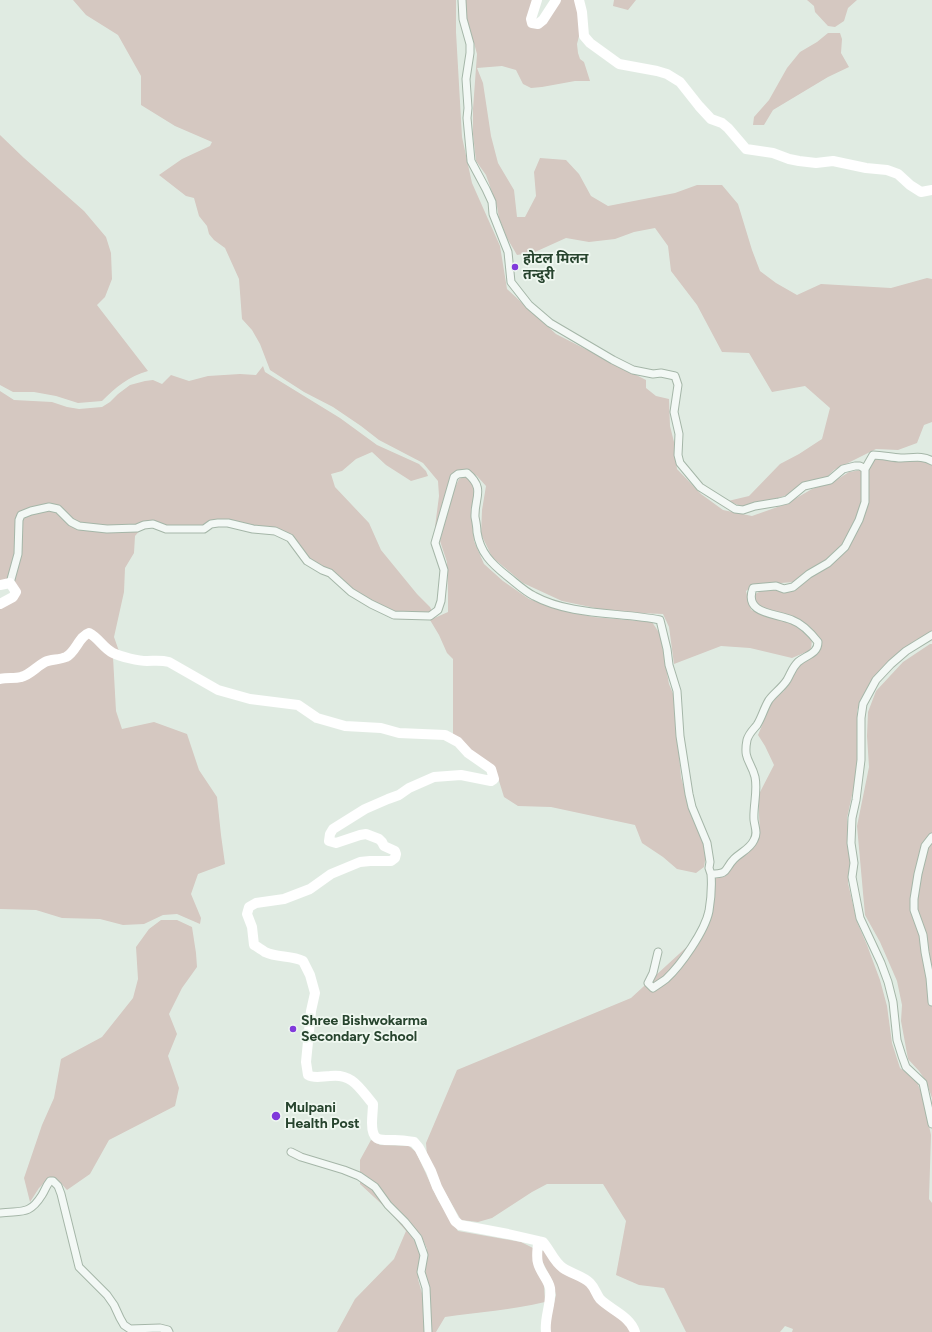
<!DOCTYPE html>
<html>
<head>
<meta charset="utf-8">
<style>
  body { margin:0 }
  canvas { display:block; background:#e0ebe2 }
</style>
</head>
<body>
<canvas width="932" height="1332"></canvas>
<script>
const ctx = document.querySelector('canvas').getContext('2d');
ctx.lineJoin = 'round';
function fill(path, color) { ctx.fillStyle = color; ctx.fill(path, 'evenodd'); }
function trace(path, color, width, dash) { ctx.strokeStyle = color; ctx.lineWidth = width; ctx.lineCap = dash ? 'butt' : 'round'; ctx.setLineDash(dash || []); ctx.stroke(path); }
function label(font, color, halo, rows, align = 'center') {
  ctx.font = font + ' Figtree,"Noto Sans Devanagari",sans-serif'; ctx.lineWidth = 3.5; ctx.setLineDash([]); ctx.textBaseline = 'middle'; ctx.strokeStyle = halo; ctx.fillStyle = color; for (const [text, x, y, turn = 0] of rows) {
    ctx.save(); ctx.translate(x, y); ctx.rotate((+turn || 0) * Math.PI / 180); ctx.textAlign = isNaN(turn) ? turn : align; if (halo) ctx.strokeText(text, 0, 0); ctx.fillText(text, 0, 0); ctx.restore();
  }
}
fill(new Path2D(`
  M 73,0 L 456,0 L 456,32 L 462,137 L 472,183 L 500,246 L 507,289 L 556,334 L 646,380 L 646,388 L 656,396 L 669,399 L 670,426 L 674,442 L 677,469 L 701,494 L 723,510 L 752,516 L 786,504 L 812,489 L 835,481 L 849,472 L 861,470 L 863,501 L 856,520 L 847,539 L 831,556 L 794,582 L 754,585 L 746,591 L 751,610 L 775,618 L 789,622 L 801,628 L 812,639 L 811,650 L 792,658 L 750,648 L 721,646 L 674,664 L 669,627 L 663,614 L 614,612 L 562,601 L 523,583 L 492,557 L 481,534 L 482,510 L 486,486 L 477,476 L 465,469 L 454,475 L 438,525 L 435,527 L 439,496 L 438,481 L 423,463 L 379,440 L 361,426 L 333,407 L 304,392 L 270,370 L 260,344 L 252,330 L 242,319 L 239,279 L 225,248 L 214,240 L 209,234 L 207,226 L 199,216 L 194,198 L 186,196 L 159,175 L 182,159 L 210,146 L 212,142 L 175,126 L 141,105 L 141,76 L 118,35 L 86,15 Z
  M 465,0 L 536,0 L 531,26 L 557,0 L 577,0 L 580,32 L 577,44 L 578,53 L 580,59 L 584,62 L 590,81 L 575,81 L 542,87 L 531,88 L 523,84 L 516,70 L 502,66 L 477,68 L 483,83 L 491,136 L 498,163 L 514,190 L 517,217 L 525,217 L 536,196 L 534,172 L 540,158 L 566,160 L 579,174 L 591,196 L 608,206 L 675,193 L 697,185 L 722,185 L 738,204 L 752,250 L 760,271 L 776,283 L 797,295 L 821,284 L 891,288 L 927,278 L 932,279 L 932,422 L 924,425 L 917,443 L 898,450 L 876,449 L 834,470 L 826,478 L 807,481 L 787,495 L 770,501 L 743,507 L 728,501 L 749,496 L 780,464 L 799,454 L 822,439 L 830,408 L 805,386 L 772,392 L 749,353 L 722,352 L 697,305 L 671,271 L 668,246 L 655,228 L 634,232 L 615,239 L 589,242 L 566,238 L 535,252 L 517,255 L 507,238 L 499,218 L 497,206 L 486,175 L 476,161 L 473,134 L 473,109 L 477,54 L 474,43 L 466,38 Z
  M 614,0 L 636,0 L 628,10 L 613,6 Z
  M 807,0 L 857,0 L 848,8 L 844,21 L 835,27 L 828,26 L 815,12 L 814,6 Z
  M 828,33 L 840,33 L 842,39 L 841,53 L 849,67 L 828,77 L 773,110 L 764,125 L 753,125 L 754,117 L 769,100 L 787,68 L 800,52 L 817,42 Z
  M 0,135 L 24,158 L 84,211 L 106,237 L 111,253 L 112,279 L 105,297 L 97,305 L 148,371 C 129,376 115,388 102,401 L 78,403 L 56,396 L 34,392 L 13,392 L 0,385 Z
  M 263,366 L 265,372 L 340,418 L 377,445 L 419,464 L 426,471 L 428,476 L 411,481 L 386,465 L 372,452 L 356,459 L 342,471 L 331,474 L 335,487 L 369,523 L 381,550 L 417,594 L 430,607 L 432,611 L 425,614 L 394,612 L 353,592 L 307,557 L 294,540 L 246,525 L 192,527 L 139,524 L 109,526 L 83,524 L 72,520 L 59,507 L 22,512 L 16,553 L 9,580 L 0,582 L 0,391 L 14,400 L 52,402 L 67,407 L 79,409 L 102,407 L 110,402 L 118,394 L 130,385 L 145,381 L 153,380 L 162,384 L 171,375 L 189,381 L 208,376 L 240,374 L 256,375 Z
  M 876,458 L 920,459 L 932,464 L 932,632 L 916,640 L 892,659 L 873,678 L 861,699 L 857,711 L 858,768 L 847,818 L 851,866 L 848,883 L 857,922 L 867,945 L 880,980 L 887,1006 L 892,1043 L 900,1068 L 916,1080 L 922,1094 L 931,1135 L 929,1199 L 932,1203 L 932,1332 L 792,1332 L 793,1329 L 785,1326 L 780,1332 L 686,1332 L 664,1288 L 639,1285 L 616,1275 L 626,1221 L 603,1184 L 547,1184 L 532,1192 L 492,1218 L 478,1222 L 461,1220 L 439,1182 L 427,1156 L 426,1143 L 457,1070 L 631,998 L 703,932 L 714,876 L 724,877 L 742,855 L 754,845 L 760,834 L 759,815 L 759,794 L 774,765 L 765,746 L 758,735 L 772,701 L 784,691 L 795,670 L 804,661 L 819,652 L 822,642 L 816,636 L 755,603 L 755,594 L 763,590 L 794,590 L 836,558 L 868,506 L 867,476 L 869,466 Z
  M 466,476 L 473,485 L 475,501 L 473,521 L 474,541 L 484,564 L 503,581 L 529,599 L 555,608 L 593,617 L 652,622 L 660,634 L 669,684 L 674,696 L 681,777 L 686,795 L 703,839 L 706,855 L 704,867 L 696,873 L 677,869 L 663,857 L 642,843 L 635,825 L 551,807 L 518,806 L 504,797 L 495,768 L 453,737 L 453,659 L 447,653 L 439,635 L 430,620 L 448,612 L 448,593 L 447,562 L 440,541 L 452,494 L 459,479 Z
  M 49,509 L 57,511 L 70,524 L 142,528 L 135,536 L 134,553 L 125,568 L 124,592 L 114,637 L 120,654 L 96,633 L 67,654 L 27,672 L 0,677 L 0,606 L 9,601 L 22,518 L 28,513 Z
  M 90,635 L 113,657 L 116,711 L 122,729 L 154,722 L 187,734 L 199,770 L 217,797 L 221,835 L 225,864 L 198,874 L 191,894 L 201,918 L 200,924 L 177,914 L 163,915 L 144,924 L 123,925 L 100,919 L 62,918 L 36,910 L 0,909 L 0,683 L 42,667 L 55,663 Z
  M 930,644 L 932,644 L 932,1098 L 926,1081 L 919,1071 L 908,1059 L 901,1021 L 902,1005 L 897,981 L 880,942 L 865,915 L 857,826 L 869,767 L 867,736 L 868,712 L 876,691 L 903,662 Z
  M 161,920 L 177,920 L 192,927 L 196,953 L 197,967 L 182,988 L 169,1014 L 177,1034 L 168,1056 L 179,1088 L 175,1106 L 109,1140 L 90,1174 L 67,1190 L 57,1179 L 49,1178 L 39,1188 L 30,1202 L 24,1178 L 42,1125 L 54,1098 L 61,1059 L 102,1037 L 133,998 L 138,979 L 136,947 L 149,929 Z
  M 371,1140 L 380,1145 L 409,1146 L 416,1152 L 438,1200 L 458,1231 L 521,1242 L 533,1248 L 544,1286 L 545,1302 C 512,1310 478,1312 445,1317 L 436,1332 L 431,1332 L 425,1276 L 427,1249 L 421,1235 L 407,1231 L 417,1244 L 421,1256 L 418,1279 L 423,1297 L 425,1332 L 337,1332 L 355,1299 L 394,1259 L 406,1231 L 388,1210 L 360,1184 L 360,1160 Z
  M 545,1250 L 581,1280 L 627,1325 L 631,1332 L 550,1332 L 549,1324 L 556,1295 L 552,1280 L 541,1259 L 542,1251 Z`), '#d5c8c1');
const street = new Path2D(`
  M 865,469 L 873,455 C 883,455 892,458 901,458 C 912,458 923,455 932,461
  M 10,583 L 18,554 L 19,520 L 21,515 L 31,511 L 49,507 L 58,509 L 71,522 L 79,526 L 107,529 L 137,528 L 144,525 L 153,524 L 166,529 L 204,529 L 211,524 L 218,523 L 228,523 L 253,529 L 275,531 L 290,538 L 307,561 L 322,570 L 330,573 L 351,592 L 371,604 L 394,615 L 430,616 L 438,610 L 441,601 L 444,570 L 435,543 L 454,477 L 458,474 L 467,473 C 486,489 474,498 475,517 C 476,522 477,527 477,532 C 480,553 492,564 507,576 C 516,583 524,591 534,596 C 571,616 620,612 660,620 L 667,649 L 669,665 L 677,691 L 680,736 L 689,794 L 692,807 L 707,843 L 710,862 L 709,868 L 711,874 C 730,874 724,869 734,859 C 741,852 750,849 754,840 C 758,833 755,828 754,820 C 753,806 758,791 755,777 C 751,761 743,760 747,740 C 749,733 753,730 757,725 C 762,717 764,708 769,700 C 774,693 782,688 787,680 C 791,673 792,668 798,662 C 806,655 818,654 818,642 C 811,633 803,624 792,620 C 777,613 743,615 753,588 L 776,586 L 784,589 L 793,587 L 809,574 L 828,563 L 845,547 L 859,520 L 865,502 L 865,469 L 860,466 L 855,466 L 843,469 L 830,480 L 804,486 L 787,500 L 779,502 L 755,506 L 743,510 L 735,509 L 700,487 L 680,463 L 678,455 L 679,434 L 674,412 L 678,385 L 675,376 L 661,373 L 653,374 L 633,370 L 613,360 L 550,323 L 529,305 L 511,282 L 508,252 L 493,214 L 492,202 L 486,189 L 471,161 L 467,118 L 468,108 L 466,79 L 470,53 L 470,44 L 463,19 L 462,0
  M 932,635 L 906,651 L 891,664 L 876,680 L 863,704 L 861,718 L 861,760 L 856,800 L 852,818 L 851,843 L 854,863 L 852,877 L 860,918 L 881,963 L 888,982 L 893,1002 L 897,1040 L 902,1056 L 906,1067 L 923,1083 L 932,1124
  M 932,837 L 925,846 L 918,874 L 914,899 L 914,910 L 923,935 L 925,952 L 930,978 L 932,1002
  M 658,952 L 653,973 L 648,983 L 653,988 C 657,985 662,982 666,979 C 681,965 705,931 709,911 C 711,899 712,886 711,874
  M 291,1152 L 301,1157 L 344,1170 L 359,1176 L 375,1187 L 388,1205 L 405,1222 L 418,1238 L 424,1255 L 421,1272 L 426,1288 L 428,1332
  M 0,1213 C 21,1210 29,1216 42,1195 C 45,1190 46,1186 50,1181 L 53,1181 L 58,1186 L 61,1194 L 79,1267 L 107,1295 L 114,1305 L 120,1318 L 124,1325 L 130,1329 L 160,1328 L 168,1330 L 169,1332`);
trace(street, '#a5b6a8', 9);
trace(street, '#f3f8f5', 7);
trace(new Path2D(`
  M 537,0 L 531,19 L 532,23 L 538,24 L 543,20 L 556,0
  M 579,0 L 582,12 L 584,36 L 590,43 L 619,64 L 657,71 L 667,74 L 680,82 L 699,106 L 711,119 L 722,123 L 728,128 L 746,149 L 773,153 L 789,159 L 799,161 L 816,163 L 833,161 L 866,168 L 887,170 L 898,174 L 910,185 L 921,192 L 932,190
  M 0,585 L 10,583 L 16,592 L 13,597 L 0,604
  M 0,679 C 7,677 14,679 21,677 C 30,675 37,666 45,662 C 51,659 59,660 66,657 C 76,652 79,636 89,633 C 99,638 103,648 113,653 C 121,657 139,661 147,661 C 155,661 161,660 169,662 L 218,690 L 250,699 L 298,705 L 317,718 L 345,726 L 381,728 L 399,733 L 445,735 L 458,742 L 468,753 L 491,769 L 494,779 L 491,781 L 461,775 L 434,777 L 409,788 L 399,795 L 388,799 L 365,809 L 333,829 L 330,834 L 329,841 L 336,843 L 360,835 L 366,834 L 379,839 L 382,842 L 384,846 L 395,851 L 396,854 L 395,858 L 391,861 L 370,861 L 360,862 L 331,874 L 310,889 L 284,899 L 256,903 L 249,907 L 247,914 L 252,927 L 254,945 C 258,947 262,950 265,952 C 277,958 291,955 303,961 L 310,975 L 315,993 L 311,1011 L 306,1062 L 308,1075 C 315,1079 323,1076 330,1076 C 353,1073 360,1089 373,1104 C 373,1110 372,1116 372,1123 C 372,1142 380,1140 395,1140 C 401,1140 408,1141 414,1142 L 419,1148 L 431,1171 L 437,1187 L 455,1221 L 460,1225 L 508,1234 L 543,1242 C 550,1250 554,1262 563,1268 C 572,1274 583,1276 590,1283 C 595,1288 596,1294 600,1299 C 611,1310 630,1316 635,1332
  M 538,1241 C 538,1248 536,1256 538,1263 C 540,1272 548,1279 550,1288 C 552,1303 544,1318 546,1332`), '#fff', 10);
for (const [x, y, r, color] of [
  [515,267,4,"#813adb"],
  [293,1029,4,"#813adb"],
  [276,1116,5,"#813adb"]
]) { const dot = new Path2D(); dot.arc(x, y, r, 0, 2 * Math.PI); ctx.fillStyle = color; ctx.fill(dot); trace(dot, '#f0f8f1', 1.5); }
label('bold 14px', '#27442e', '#f0f8f1', [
  ["होटल मिलन",523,259],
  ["तन्दुरी",523,275],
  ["Shree Bishwokarma",301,1021],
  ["Secondary School",301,1037],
  ["Mulpani",285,1108],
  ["Health Post",285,1124]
], 'left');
</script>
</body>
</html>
